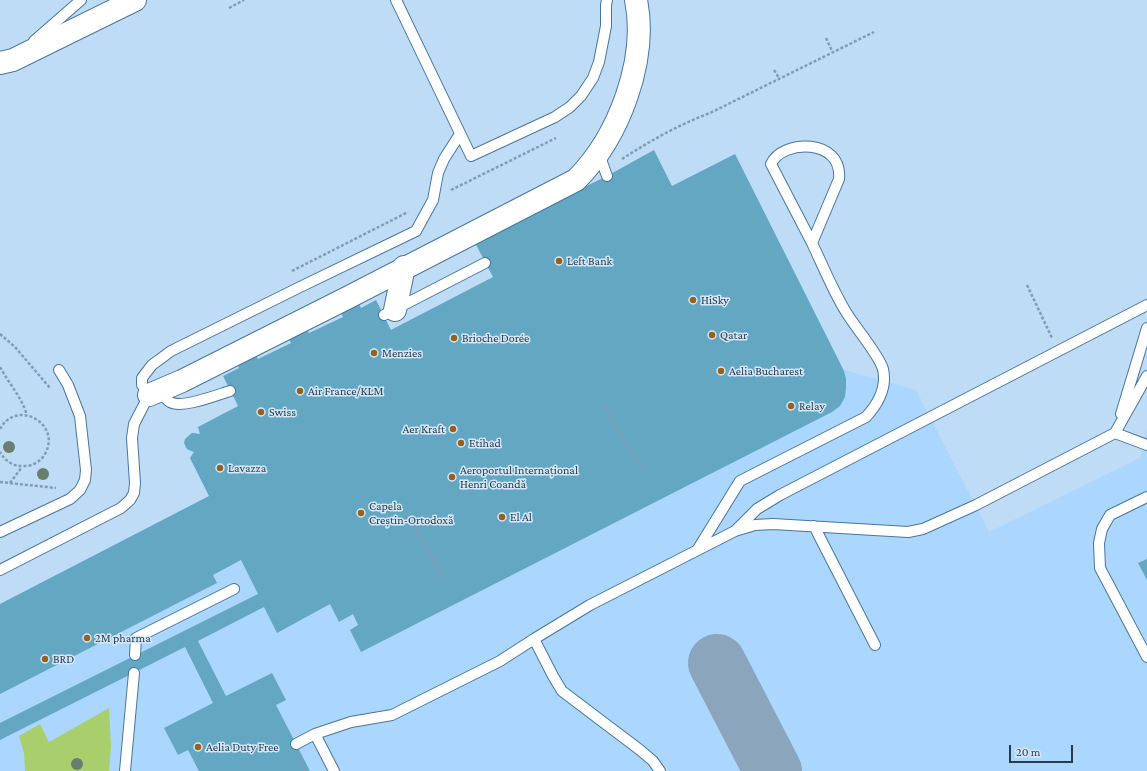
<!DOCTYPE html>
<html>
<head>
<meta charset="utf-8">
<style>
  body { margin:0 }
  #map { position:relative; width:1147px; height:771px; overflow:hidden; background:#bfdcf6; font-family:"Crimson Pro",serif }
  canvas { display:block }
  .scale { position:absolute; left:1009px; top:745px; width:64px; height:18px; box-sizing:border-box; border:2px solid #273b4c; border-top:0; padding-left:5px; font-size:12px; line-height:14px; white-space:nowrap; color:#273b4c; -webkit-text-stroke:3px #d5e8fa; paint-order:stroke }
</style>
</head>
<body>
<div id="map">
<canvas width="1147" height="771"></canvas>
<div class="scale">20 m</div>
</div>
<script>
const ctx = document.querySelector('canvas').getContext('2d');
ctx.lineJoin = 'round';
function fill(path, color) { ctx.fillStyle = color; ctx.fill(path, 'evenodd'); }
function trace(path, color, width, dash) { ctx.strokeStyle = color; ctx.lineWidth = width; ctx.lineCap = dash ? 'butt' : 'round'; ctx.setLineDash(dash || []); ctx.stroke(path); }
function label(font, color, halo, rows, align = 'center') {
  ctx.font = font + ' "Crimson Pro",serif'; ctx.lineWidth = 3; ctx.setLineDash([]); ctx.textBaseline = 'middle'; ctx.strokeStyle = halo; ctx.fillStyle = color; for (const [text, x, y, turn = 0] of rows) {
    ctx.save(); ctx.translate(x, y); ctx.rotate((+turn || 0) * Math.PI / 180); ctx.textAlign = isNaN(turn) ? turn : align; if (halo) ctx.strokeText(text, 0, 0); ctx.fillText(text, 0, 0); ctx.restore();
  }
}
fill(new Path2D(`
  M 735,154 L 844,370 L 916,390 L 989,532 L 1140,458 L 1147,429 L 1147,771 L 0,771 L 0,604 L 209,496 L 190,458 L 193,452 L 188,451 L 185,447 L 185,439 L 189,434 L 194,432 L 199,434 L 198,427 L 238,406 L 319,366 Z`), '#abd6fe');
fill(new Path2D(`
  M 109,708 L 111,746 L 109,771 L 25,771 L 24,753 L 19,736 L 40,724 L 49,742 Z`), '#a9cf6c');
trace(new Path2D(`
  M 717,663 L 773,771`), '#8ba5bc', 58);
fill(new Path2D(`
  M 654,150 L 672,186 L 735,154 L 844,371 L 846,379 L 846,388 L 845,397 L 840,406 L 832,412 L 361,652 L 350,630 L 358,625 L 353,614 L 339,622 L 330,604 L 277,633 L 264,607 L 198,641 L 226,696 L 272,673 L 286,700 L 276,705 L 310,771 L 199,771 L 188,750 L 178,755 L 164,728 L 213,703 L 185,647 L 0,740 L 0,723 L 258,594 L 241,560 L 213,575 L 217,583 L 0,694 L 0,604 L 209,496 L 190,458 L 194,452 L 187,449 L 184,443 L 185,439 L 192,433 L 200,434 L 198,427 L 238,406 L 223,376 L 239,368 L 236,360 L 254,352 L 258,359 L 291,343 L 287,335 L 305,326 L 309,333 L 343,317 L 338,307 L 357,299 L 361,308 L 376,300 L 391,330 L 493,277 L 474,241 L 607,176 Z
  M 1147,559 L 1147,580 L 1138,563 Z`), '#64a7c3');
const lane = new Path2D(`
  M 396,0 L 471,156 L 555,117 L 570,107 L 581,96 L 593,78 L 599,62 L 606,26 L 606,5 L 607,0
  M 34,41 L 81,0
  M 599,154 L 607,176
  M 384,315 L 485,263
  M 159,390 C 162,394 166,400 170,402 C 182,409 217,395 230,391
  M 1121,414 L 1147,328
  M 1115,433 L 1147,445
  M 1147,497 L 1110,515 L 1102,529 L 1099,543 L 1100,568 L 1147,657
  M 814,526 L 875,645
  M 736,530 L 757,509 L 780,495 L 1147,305
  M 0,532 L 70,499 L 80,490 L 85,480 L 86,470 L 80,416 L 68,385 L 59,370
  M 698,549 L 740,481 L 866,417 C 878,404 887,387 883,369 C 879,355 855,327 846,312 C 833,291 823,266 812,243 L 839,179 C 843,138 782,139 771,164 L 812,243
  M 0,570 L 121,508 L 130,500 L 134,493 L 135,483 L 132,438 L 134,424 L 149,395 L 142,385 L 142,378 L 152,365 L 171,351 L 300,287 L 416,231 L 433,200 L 438,173 L 444,159 L 460,134
  M 534,639 L 553,676 L 562,691 L 640,750 L 653,761 L 660,771
  M 135,655 L 136,638 L 234,589
  M 315,734 L 334,771
  M 296,744 L 315,734 L 351,722 L 392,715 L 500,661 L 534,639 L 590,605 L 735,531 L 755,525 L 773,524 L 908,532 L 923,529 L 976,505 L 1115,433 L 1147,376
  M 125,771 L 134,673`);
const secondary = new Path2D(`
  M 0,63 L 13,60 L 135,0
  M 395,310 L 404,267
  M 149,395 L 182,381 L 347,298 L 576,180 C 619,137 648,60 636,0`);
trace(lane, '#49769e', 12);
trace(secondary, '#49769e', 24);
trace(new Path2D(`
  M 229,8 L 244,0
  M 826,38 L 833,53
  M 774,70 L 779,78
  M 622,159 C 650,141 678,125 710,113 L 874,32
  M 451,190 L 556,138
  M 292,271 L 408,212
  M 1027,285 L 1052,338
  M 0,334 L 15,347 L 50,388
  M 0,367 C 9,384 21,396 27,415
  M 604,406 L 642,470
  M 0,429 C 17,398 62,424 45,454 C 41,461 33,466 25,466 C 14,467 6,462 0,452
  M 0,482 L 56,488
  M 10,483 L 22,467
  M 406,513 L 445,579
  M 300,759 L 306,771`), '#829cb2', 2.5, [3, 2]);
trace(lane, '#fff', 10);
trace(secondary, '#fff', 22);
ctx.fillStyle = '#687e6f';
for (const [x, y] of [
  [9,447],
  [43,474],
  [77,764]
]) { ctx.beginPath(); ctx.arc(x, y, 6, 0, 2 * Math.PI); ctx.fill(); }
for (const [x, y, r, color] of [
  [559,261,4,"#98611b"],
  [693,300,4,"#98611b"],
  [712,335,4,"#98611b"],
  [454,338,4,"#98611b"],
  [374,353,4,"#98611b"],
  [721,371,4,"#98611b"],
  [300,391,4,"#98611b"],
  [791,406,4,"#98611b"],
  [261,412,4,"#98611b"],
  [453,429,4,"#98611b"],
  [461,443,4,"#98611b"],
  [220,468,4,"#98611b"],
  [452,477,4,"#98611b"],
  [361,513,4,"#98611b"],
  [502,517,4,"#98611b"],
  [87,638,4,"#98611b"],
  [45,659,4,"#98611b"],
  [198,747,4,"#98611b"]
]) { const dot = new Path2D(); dot.arc(x, y, r, 0, 2 * Math.PI); ctx.fillStyle = color; ctx.fill(dot); trace(dot, '#d5e8fa', 1.5); }
label('12px', '#273b4c', '#d5e8fa', [
  ["Left Bank",567,261],
  ["HiSky",701,300],
  ["Qatar",720,335],
  ["Brioche Dorée",462,338],
  ["Menzies",382,353],
  ["Aelia Bucharest",729,371],
  ["Air France/KLM",308,391],
  ["Relay",799,406],
  ["Swiss",269,412],
  ["Aer Kraft",445,429,"right"],
  ["Etihad",469,443],
  ["Lavazza",228,468],
  ["Aeroportul Internațional",460,470],
  ["Henri Coandă",460,484],
  ["Capela",369,506],
  ["Creștin-Ortodoxă",369,520],
  ["El Al",510,517],
  ["2M pharma",95,638],
  ["BRD",53,659],
  ["Aelia Duty Free",206,747]
], 'left');
</script>
</body>
</html>
